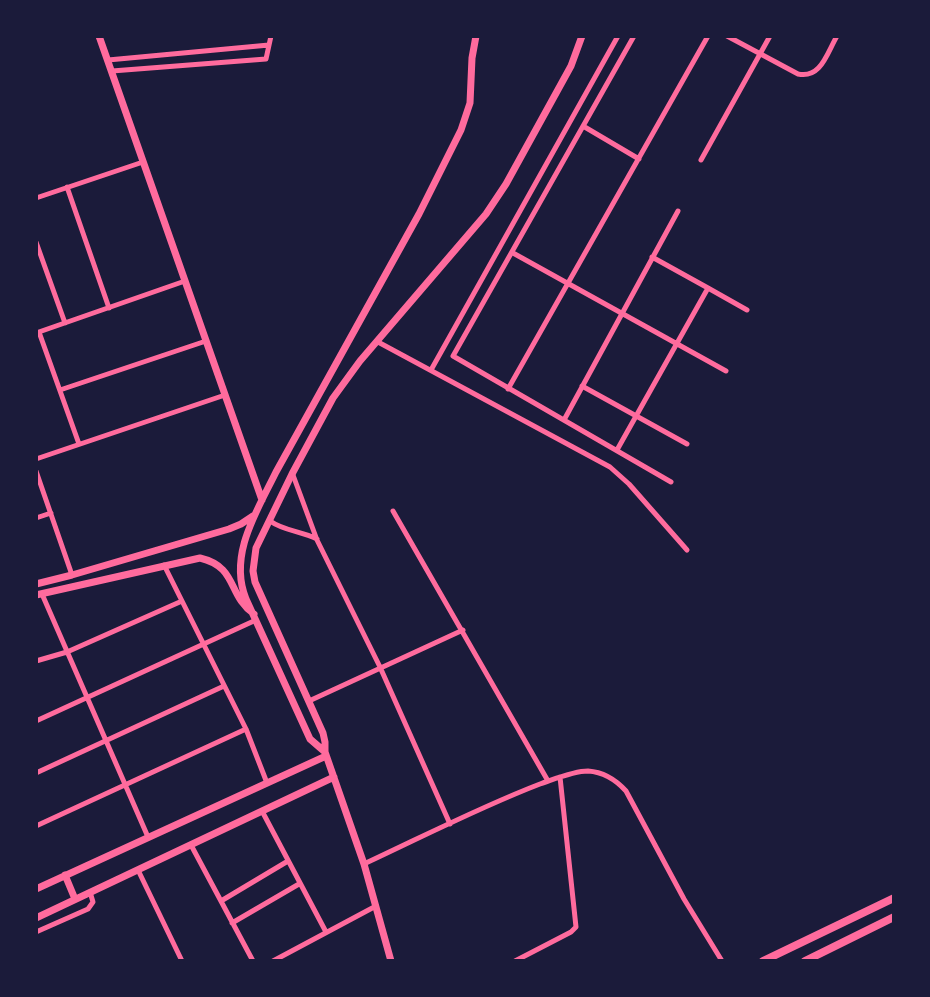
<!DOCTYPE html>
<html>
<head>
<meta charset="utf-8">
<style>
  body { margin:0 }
  #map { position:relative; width:930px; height:997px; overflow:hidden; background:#1b1b3a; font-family:Rubik,sans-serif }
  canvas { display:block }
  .frame { position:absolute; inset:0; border:38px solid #1b1b3a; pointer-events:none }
</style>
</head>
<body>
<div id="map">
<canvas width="930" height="997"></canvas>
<div class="frame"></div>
</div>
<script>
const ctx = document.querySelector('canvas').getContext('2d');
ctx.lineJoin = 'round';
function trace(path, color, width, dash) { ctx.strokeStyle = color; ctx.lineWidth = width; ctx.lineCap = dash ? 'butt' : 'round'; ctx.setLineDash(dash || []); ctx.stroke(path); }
trace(new Path2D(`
  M 634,36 L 453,356 L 671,482
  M 727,36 L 798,74 C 821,79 827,53 837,36
  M 108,60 L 269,45
  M 112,71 L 266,59 L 271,36
  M 583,126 L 639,159
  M 701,160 L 770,36
  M 67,187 L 109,308
  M 36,198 L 143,162
  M 36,242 L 65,323
  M 513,253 L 726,371
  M 708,288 L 747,310
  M 39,332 L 79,444
  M 36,333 L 185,281
  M 378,342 L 610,467 L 629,484 L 687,550
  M 431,370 L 618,36
  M 582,386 L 687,444
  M 508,389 L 708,36
  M 60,390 L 206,341
  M 564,420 L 678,211
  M 617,450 L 708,288 L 652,257
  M 36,459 L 225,395
  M 36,471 L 72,575
  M 293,475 L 317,540 L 380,667 L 450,824
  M 393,511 L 548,781
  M 36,518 L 51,513
  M 270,521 C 284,531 301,531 317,539
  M 164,565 L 246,729 L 267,783
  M 42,594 L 148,837
  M 36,661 L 67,652 L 182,601
  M 309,701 L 463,630
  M 36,721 L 256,620
  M 36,773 L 224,686
  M 262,811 L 326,932
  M 36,826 L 246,729
  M 191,845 L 253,961
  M 364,864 C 422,837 480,807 540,784 C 555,779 573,771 588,771 C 604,772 616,780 626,791 L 684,899 L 722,961
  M 138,870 L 182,961
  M 221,901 L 288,861
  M 232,923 L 299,884
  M 36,932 L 88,909 L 93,902 L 90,892
  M 273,961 L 376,906
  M 515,961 L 571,932 L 576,927 L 560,777`), '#ff6b9d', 5);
trace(new Path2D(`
  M 99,36 L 262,500
  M 36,584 L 72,575 L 229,529 L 241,524 L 253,516
  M 36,595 L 200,558 C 238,567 227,595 254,614
  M 325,752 L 310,739 L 246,599 C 228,555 257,511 276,472 L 419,214 L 461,130 L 470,103 L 472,58 L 476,36
  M 65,875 L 75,899
  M 36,889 L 326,756
  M 36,918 L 334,777
  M 391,961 L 364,864 L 325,752 L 325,742 L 323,733 L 255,582 L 253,571 L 256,548 L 292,474 L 333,398 L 360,361 L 486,214 L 506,184 L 571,66 L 582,36`), '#ff6b9d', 7);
trace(new Path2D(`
  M 763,961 L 894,898
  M 805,961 L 894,917`), '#ff6b9d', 8);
</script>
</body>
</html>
